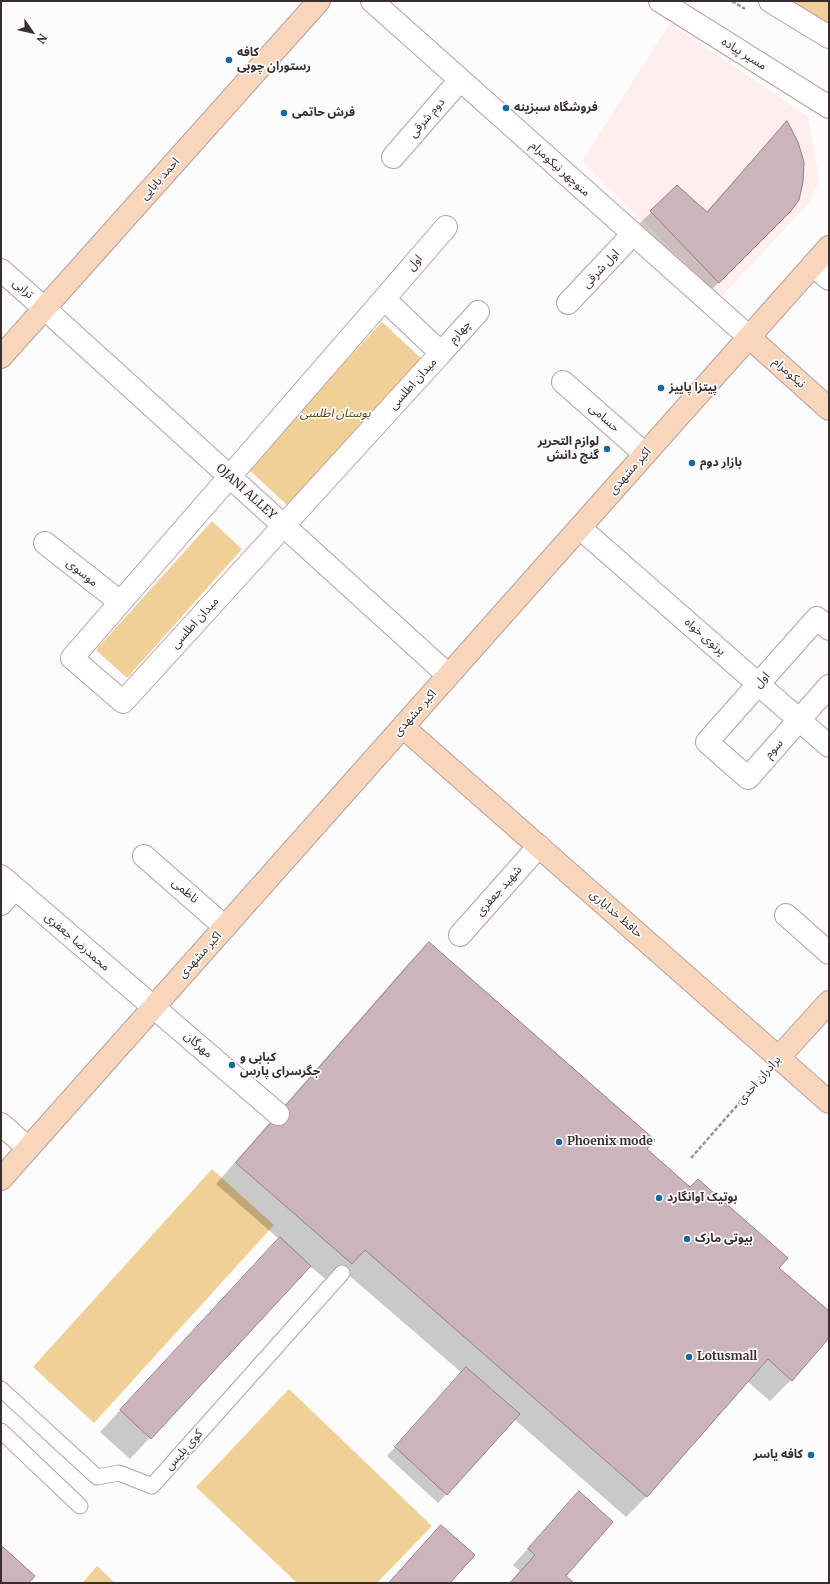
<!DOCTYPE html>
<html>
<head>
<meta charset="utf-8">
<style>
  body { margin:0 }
  #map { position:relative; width:830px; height:1584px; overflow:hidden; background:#fcfcfc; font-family:Merriweather,serif }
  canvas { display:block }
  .frame { position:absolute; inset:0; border:2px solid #392e2d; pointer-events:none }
  .north { position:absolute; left:12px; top:12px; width:40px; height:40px; -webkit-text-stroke:3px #fcfcfc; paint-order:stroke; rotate:124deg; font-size:11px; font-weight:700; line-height:16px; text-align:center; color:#392e2d }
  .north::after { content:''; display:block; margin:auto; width:14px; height:18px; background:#392e2d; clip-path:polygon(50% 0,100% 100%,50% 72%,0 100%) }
</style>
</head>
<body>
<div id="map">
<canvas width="830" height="1584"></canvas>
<div class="frame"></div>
<div class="north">N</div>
</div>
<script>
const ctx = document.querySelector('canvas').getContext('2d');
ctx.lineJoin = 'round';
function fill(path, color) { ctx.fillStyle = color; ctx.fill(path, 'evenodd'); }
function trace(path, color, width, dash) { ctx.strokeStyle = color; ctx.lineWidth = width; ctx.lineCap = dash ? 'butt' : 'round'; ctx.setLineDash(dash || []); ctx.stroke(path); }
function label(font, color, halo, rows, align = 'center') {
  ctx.font = font + ' Merriweather,"Noto Sans Arabic",serif'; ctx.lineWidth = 3.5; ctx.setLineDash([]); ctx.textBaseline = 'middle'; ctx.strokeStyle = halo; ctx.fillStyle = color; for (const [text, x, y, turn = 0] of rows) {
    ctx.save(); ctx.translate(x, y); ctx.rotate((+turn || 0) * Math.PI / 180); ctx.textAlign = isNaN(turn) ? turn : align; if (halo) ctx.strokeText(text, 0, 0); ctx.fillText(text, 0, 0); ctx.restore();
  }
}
fill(new Path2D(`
  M 670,23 L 808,117 L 815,154 L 819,181 L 809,203 L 720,298 L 582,161 Z`), '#feefee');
fill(new Path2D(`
  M 783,1 L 829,1 L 829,29 Z
  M 382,322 L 422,359 L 287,505 L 247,468 Z
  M 212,521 L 242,549 L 127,678 L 96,650 Z
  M 212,1169 L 274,1225 L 94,1423 L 33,1367 Z
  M 289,1389 L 432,1526 L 377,1583 L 297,1583 L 196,1487 Z
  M 97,1566 L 115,1583 L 82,1583 Z`), '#f0d097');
fill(new Path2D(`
  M 787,122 L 791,211 L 706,295 L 639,224 L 677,187 L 706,212 Z
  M 429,943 L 645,1149 L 829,1312 L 829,1337 L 791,1380 L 770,1401 L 747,1381 L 647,1496 L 626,1517 L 514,1419 L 438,1503 L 387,1456 L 462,1373 L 344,1271 L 331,1284 L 310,1266 L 130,1459 L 100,1432 L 279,1239 L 216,1184 L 408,964 Z
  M 579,1493 L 565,1576 L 573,1583 L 509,1583 L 520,1571 L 513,1565 Z
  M 441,1526 L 449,1583 L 389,1583 L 425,1542 Z`), '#0003');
const building = new Path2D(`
  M 787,121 L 798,142 L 804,162 L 803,182 L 799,200 L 791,211 L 719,283 L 650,211 L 677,185 L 707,212 Z
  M 429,942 L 655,1140 L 647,1149 L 690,1187 L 698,1179 L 788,1258 L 779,1268 L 829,1311 L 829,1338 L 792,1381 L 768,1359 L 647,1497 L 365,1250 L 352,1264 L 236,1163 Z
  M 280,1237 L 311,1266 L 151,1439 L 120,1410 Z
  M 466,1367 L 520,1414 L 447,1495 L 395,1447 Z
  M 579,1491 L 613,1522 L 566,1576 L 574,1583 L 510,1583 L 535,1555 L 528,1549 Z
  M 441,1525 L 475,1555 L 450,1583 L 391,1583 L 390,1582 Z
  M 3,1547 L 35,1576 L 29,1583 L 1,1583 L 1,1550 Z`);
fill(building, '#ccb4bc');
trace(building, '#988088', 1);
const lane = new Path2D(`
  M 1,1389 L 97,1477 L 119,1473 L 152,1486 L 342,1273
  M 1,1431 L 80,1506`);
const street = new Path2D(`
  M 372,1 L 749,337
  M 660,1 L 829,107
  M 770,1 L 829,37
  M 393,157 L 460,80
  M 813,265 L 829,279
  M 1,270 L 44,308 L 448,675
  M 384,299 L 441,353 L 123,702 L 72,658 Z
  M 384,299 L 446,227
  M 568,303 L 633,234
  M 441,353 L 478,312
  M 563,382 L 645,454
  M 580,528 L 829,746
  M 45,543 L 120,602
  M 829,629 L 817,618 L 707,742 L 748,778 L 829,686
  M 144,856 L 225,927
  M 1,876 L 278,1114
  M 1,904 L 15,888
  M 786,915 L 829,953
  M 460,935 L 539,846
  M 1,1124 L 28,1148`);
const secondary = new Path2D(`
  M 749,337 L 829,409
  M 1,357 L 319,1
  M 403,727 L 829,1102
  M 779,1057 L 829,1002
  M 1,1179 L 829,247`);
trace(lane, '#b99f9d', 17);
trace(street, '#b99f9d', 24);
trace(secondary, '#b99f9d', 24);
trace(new Path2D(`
  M 732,1 L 745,9
  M 691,1158 L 763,1076`), '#999493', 2.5, [4, 2]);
trace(lane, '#fff', 15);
trace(street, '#fff', 22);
trace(secondary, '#f7d6bb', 22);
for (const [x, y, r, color] of [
  [229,60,4,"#146a9a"],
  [506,108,4,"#146a9a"],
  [284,113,4,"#146a9a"],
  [661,388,4,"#146a9a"],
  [607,449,4,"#146a9a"],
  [692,463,4,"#146a9a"],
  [232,1065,4,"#146a9a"],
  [559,1142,4,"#146a9a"],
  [659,1198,4,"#146a9a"],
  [687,1239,4,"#146a9a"],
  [689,1357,4,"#146a9a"],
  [811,1455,4,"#146a9a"]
]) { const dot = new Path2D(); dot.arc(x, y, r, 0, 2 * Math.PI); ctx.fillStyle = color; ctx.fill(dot); trace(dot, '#fcfcfc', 1.5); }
label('bold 12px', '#392e2d', '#fcfcfc', [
  ["کافه",237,53],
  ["رستوران چوبی",237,67],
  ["فروشگاه سبزینه",514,108],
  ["فرش حاتمی",292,113],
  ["پیتزا پاییز",669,388],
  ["لوازم التحریر",599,442,"right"],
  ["گنج دانش",599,456,"right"],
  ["بازار دوم",700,463],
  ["کبابی و",240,1058],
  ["جگرسرای پارس",240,1072],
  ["Phoenix mode",567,1142],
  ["بوتیک آوانگارد",667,1198],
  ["بیوتی مارک",695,1239],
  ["Lotusmall",697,1357],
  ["کافه یاسر",803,1455,"right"]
], 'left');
label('12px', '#392e2d', '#fcfcfc', [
  ["مسیر پیاده",744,54,32],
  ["دوم شرقی",427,118,-49],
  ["منوچهر نیکومرام",560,169,42],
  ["احمد بابایی",160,179,-48],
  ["اول",415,263,-49],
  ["اول شرقی",601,269,-47],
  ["ترابی",23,289,41],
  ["چهارم",460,332,-48],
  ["نیکومرام",789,373,42],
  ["میدان اطلسی",413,384,-48],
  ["حسامی",604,418,41],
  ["اکبر مشهدی",630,471,-49],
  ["OJANI ALLEY",246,492,42],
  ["موسوی",82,573,39],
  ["میدان اطلسی",195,623,-48],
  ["پرتوی خواه",705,637,41],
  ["اول",762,680,-48],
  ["اکبر مشهدی",415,713,-48],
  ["سوم",774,749,-48],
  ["ناظمی",185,891,41],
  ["شهید جعفری",499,891,-48],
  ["حافظ خدایاری",616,914,41],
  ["محمدرضا جعفری",77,942,41],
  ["اکبر مشهدی",200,955,-48],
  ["مهرگان",198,1045,41],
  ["برادران احدی",759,1080,-49],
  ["کوی پلیس",184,1450,-48]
]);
label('italic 12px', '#5f4409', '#fcfcfc', [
  ["بوستان اطلسی",335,414]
]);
</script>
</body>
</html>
